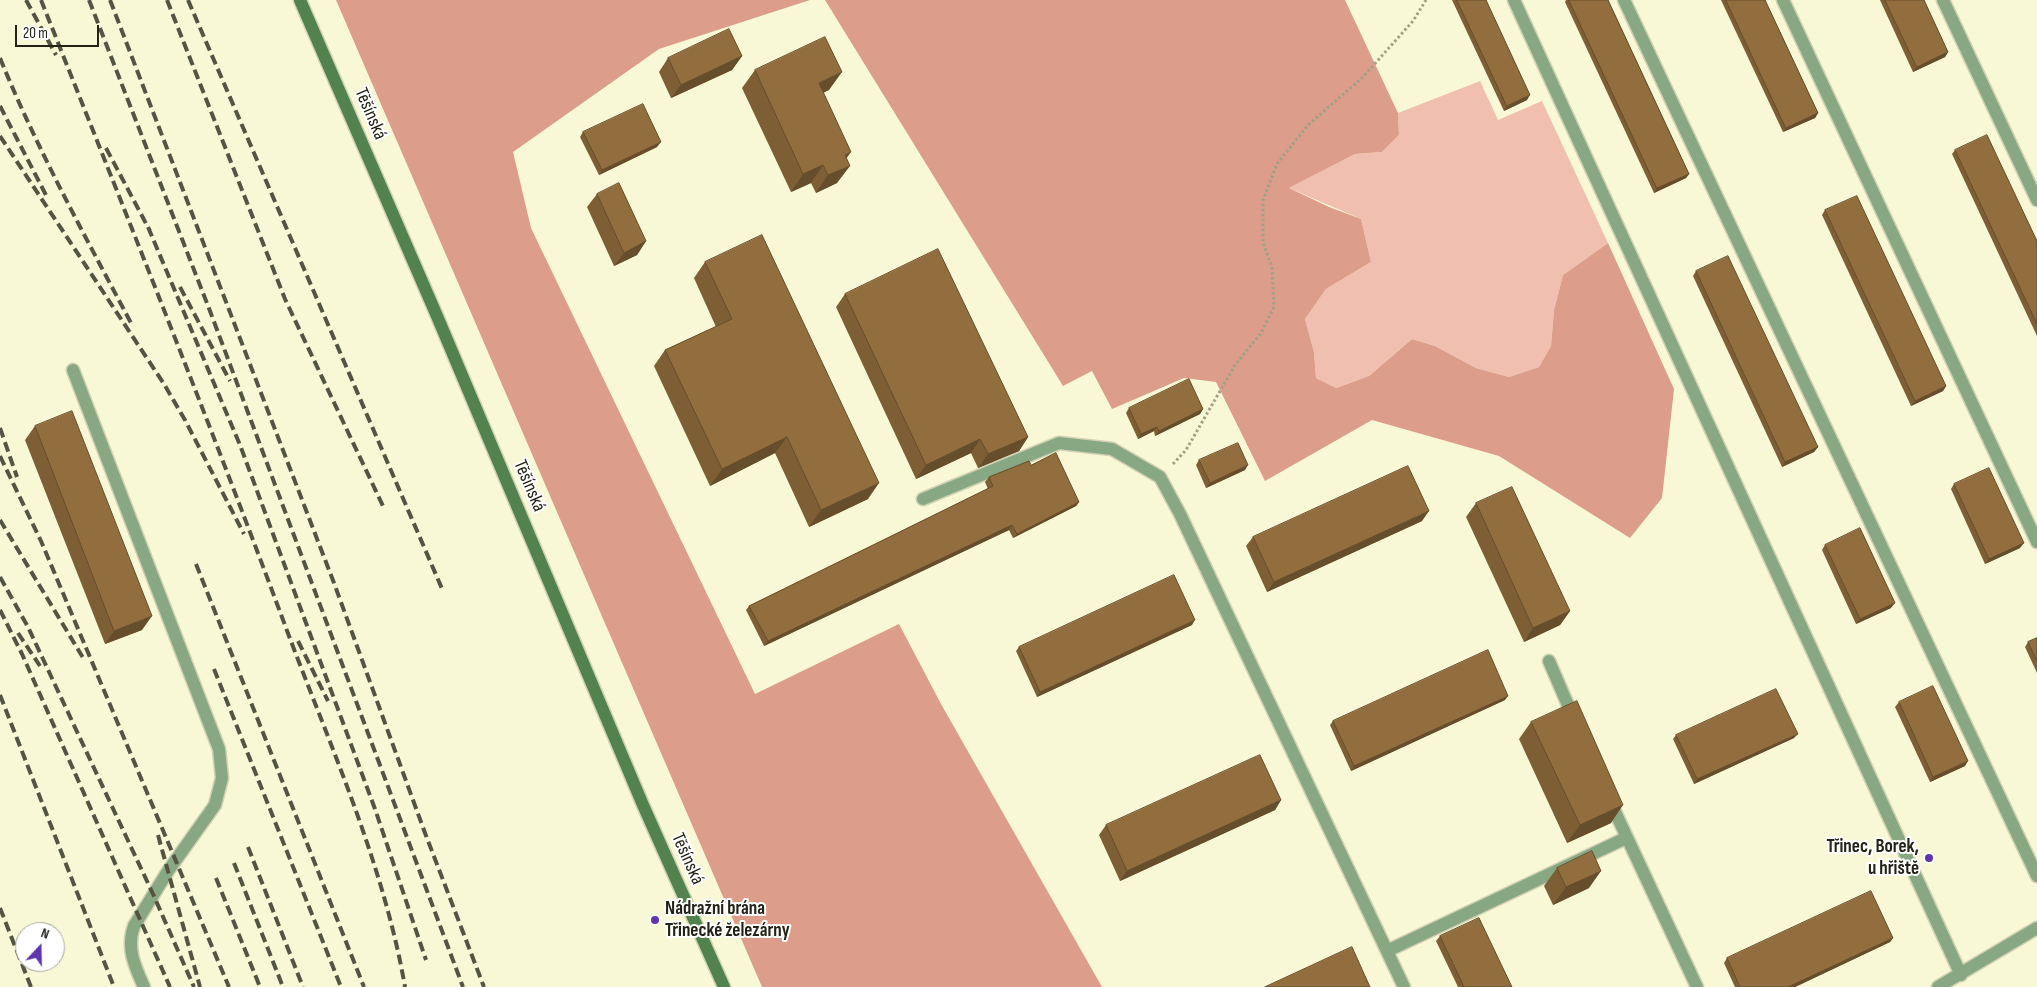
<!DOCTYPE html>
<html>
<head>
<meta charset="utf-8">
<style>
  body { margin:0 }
  #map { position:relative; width:2037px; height:987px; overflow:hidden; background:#f8f8d6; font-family:"Sofia Sans Condensed",sans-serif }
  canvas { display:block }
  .north { position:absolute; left:15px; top:922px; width:50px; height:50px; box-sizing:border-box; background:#fff; border:1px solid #a7a7a1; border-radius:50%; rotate:21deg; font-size:14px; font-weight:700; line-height:20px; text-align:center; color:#222215 }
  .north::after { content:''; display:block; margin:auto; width:18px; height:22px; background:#5e35ad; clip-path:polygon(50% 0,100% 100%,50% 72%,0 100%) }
  .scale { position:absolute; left:15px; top:25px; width:84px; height:22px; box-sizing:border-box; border:2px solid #222215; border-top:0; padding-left:6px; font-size:15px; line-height:18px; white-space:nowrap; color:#222215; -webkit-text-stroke:4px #fff; paint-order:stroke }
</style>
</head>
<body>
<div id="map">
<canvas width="2037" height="987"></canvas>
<div class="north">N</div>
<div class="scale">20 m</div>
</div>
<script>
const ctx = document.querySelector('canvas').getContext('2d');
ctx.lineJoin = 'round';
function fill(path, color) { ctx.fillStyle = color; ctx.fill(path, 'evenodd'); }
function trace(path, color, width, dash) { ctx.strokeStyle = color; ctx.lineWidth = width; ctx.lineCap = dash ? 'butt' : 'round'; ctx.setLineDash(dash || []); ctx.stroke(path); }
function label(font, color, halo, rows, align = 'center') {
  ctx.font = font + ' "Sofia Sans Condensed",sans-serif'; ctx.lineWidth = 4; ctx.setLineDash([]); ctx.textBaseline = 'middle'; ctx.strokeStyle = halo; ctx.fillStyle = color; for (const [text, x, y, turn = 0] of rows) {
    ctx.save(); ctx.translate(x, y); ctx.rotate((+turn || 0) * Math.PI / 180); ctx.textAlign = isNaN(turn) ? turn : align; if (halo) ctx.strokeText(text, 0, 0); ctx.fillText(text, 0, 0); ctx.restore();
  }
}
fill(new Path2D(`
  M 1480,81 L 1498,120 L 1542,101 L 1608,243 L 1563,275 L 1554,310 L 1551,346 L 1539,367 L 1509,377 L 1476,368 L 1435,346 L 1412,339 L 1369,376 L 1336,388 L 1316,378 L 1314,352 L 1305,319 L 1326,289 L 1371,262 L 1361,219 L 1289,188 L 1355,154 L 1382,152 L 1399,135 L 1398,113 Z`), '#f1bfb0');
fill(new Path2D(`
  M 336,0 L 810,0 L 659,49 L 513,152 L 531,228 L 755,694 L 899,624 L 941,704 L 1102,987 L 762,987 Z
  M 825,0 L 1345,0 L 1398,113 L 1399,135 L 1382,152 L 1355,154 L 1289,188 L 1329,207 L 1361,219 L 1371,262 L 1326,289 L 1305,319 L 1314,352 L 1316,378 L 1336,388 L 1369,376 L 1412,339 L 1435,346 L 1476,368 L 1509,377 L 1539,367 L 1551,346 L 1554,310 L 1563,275 L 1608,243 L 1674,389 L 1662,498 L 1630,538 L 1499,456 L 1372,420 L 1265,481 L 1216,382 L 1184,378 L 1112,409 L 1092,371 L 1063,386 Z`), '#dc9e8b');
const service = new Path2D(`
  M 1624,0 L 2037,876
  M 1783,0 L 2037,542
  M 1943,0 L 2037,200
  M 73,370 L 219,749 L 222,778 L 215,805 L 168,871 L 134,926 C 126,948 135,967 144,987
  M 923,499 L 1059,443 L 1112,449 L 1160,477 L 1180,514 L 1404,987
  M 1549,661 L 1574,719
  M 1609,799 L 1697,987
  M 1387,951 L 1626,838`);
const minor = new Path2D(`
  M 1514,0 L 1961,975
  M 1938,987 L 2037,928`);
const secondary = new Path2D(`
  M 300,0 L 437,316 L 643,805 L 724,987`);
trace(service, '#d1d1b3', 15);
trace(minor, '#d1d1b3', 15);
trace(secondary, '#d1d1b3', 15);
trace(new Path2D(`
  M 1173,464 L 1186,450 L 1235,365 L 1261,333 L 1274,307 L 1272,267 L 1263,243 L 1263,200 L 1277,164 L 1308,125 L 1362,78 L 1413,21 L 1426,0`), '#a0a087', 3, [2.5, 2.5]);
trace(service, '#88a884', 12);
trace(minor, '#88a884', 12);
trace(secondary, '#52824d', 12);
trace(new Path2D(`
  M 26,0 L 56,55
  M 41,0 C 125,211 210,423 289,636 C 332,750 384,866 405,987
  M 89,0 L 210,311 L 463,987
  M 110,0 L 334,583 L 425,833 L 484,987
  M 167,0 L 285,299 L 383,506
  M 188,0 L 443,591
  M 0,58 C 37,149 85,236 131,323
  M 0,106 L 47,197
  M 0,136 L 164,384 L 185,420 L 244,534
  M 106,148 L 150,231
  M 148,227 L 240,445 L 375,809 L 426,960
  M 180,287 L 230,381
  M 0,428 L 17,477
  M 0,456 L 41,541 L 229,987
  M 0,520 L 85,661
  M 196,564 L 364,987
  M 0,577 L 28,627 L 153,894 L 194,987
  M 0,610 L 22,654 L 170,987
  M 18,633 L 40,666
  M 298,641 L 328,701
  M 214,669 L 341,987
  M 0,695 L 114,987
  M 158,835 L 200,987
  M 248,847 L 303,987
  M 234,863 L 283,987
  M 216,878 L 260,987
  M 0,908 L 31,987`), '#545442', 4, [10, 5]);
fill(new Path2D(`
  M 1452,0 L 1486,0 L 1527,100 L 1504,111 Z
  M 1566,0 L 1608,0 L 1689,174 L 1686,178 L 1654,193 L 1565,2 Z
  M 1721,0 L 1765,0 L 1818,113 L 1815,118 L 1783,132 Z
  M 1880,0 L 1924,0 L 1948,52 L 1945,57 L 1913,72 Z
  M 742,56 L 732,70 L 671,98 L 659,72 L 668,58 Z
  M 755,70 L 829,90 L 823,93 L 846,158 L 837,183 L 816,193 L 811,183 L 791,192 L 742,88 Z
  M 583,132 L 657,147 L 599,175 L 580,137 Z
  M 1955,150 L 2037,241 L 2037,336 L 1952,154 Z
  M 597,194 L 646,241 L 637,255 L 614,266 L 587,207 Z
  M 1825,210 L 1946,386 L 1943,391 L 1911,406 L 1822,215 Z
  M 705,262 L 868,499 L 809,527 L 775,453 L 710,486 L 654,366 L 665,350 L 716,327 L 694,278 Z
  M 1696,271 L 1818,447 L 1814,452 L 1782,467 L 1693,276 Z
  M 845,294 L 1028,437 L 1019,451 L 978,468 L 971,453 L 916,479 L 836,307 Z
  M 1129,408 L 1203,409 L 1200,414 L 1155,436 L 1154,431 L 1138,439 L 1126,413 Z
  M 35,426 L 142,630 L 105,644 L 25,440 Z
  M 1199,460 L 1245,470 L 1206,488 L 1196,465 Z
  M 1031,465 L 1079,502 L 1076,506 L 1013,538 L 1009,530 L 764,646 L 746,610 L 749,606 L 988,489 L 985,482 L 989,477 Z
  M 1954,484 L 2020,548 L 1985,564 L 1951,489 Z
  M 1476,503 L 1570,611 L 1560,625 L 1524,642 L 1466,517 Z
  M 1422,521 L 1267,592 L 1246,546 L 1253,537 Z
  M 1825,545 L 1891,608 L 1856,624 L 1822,550 Z
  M 1192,625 L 1037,697 L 1016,651 L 1019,647 Z
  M 2037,638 L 2037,673 L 2025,647 L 2028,642 Z
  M 1505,700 L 1351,771 L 1330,725 L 1333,721 Z
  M 1899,702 L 1965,766 L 1930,782 L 1895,707 Z
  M 1531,722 L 1611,823 L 1567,843 L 1519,739 Z
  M 1676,735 L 1794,738 L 1694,784 L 1673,739 Z
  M 1281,800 L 1275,810 L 1120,881 L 1099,835 L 1106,825 Z
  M 1557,868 L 1589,888 L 1553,905 L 1544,886 Z
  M 1440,936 L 1512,987 L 1458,987 L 1436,941 Z
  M 1893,938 L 1890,942 L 1795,987 L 1735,987 L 1724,963 L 1727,958 Z`), '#7e5f35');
fill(new Path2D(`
  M 1948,52 L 1945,57 L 1913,72 L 1917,67 Z
  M 742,56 L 732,70 L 671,98 L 681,85 Z
  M 842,72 L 829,90 L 806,100 L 819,83 Z
  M 1530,95 L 1527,100 L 1504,111 L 1507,106 Z
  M 1818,113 L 1815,118 L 1783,132 L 1786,128 Z
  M 661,142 L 657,147 L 599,175 L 602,170 Z
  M 851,152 L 838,170 L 845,155 Z
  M 823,165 L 811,183 L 791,192 L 803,174 Z
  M 850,166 L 837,183 L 816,193 L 828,175 Z
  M 1689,174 L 1686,178 L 1654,193 L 1657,188 Z
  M 646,241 L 637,255 L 614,266 L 624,253 Z
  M 1946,386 L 1943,391 L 1911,406 L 1915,401 Z
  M 1203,409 L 1200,414 L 1155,436 L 1159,431 Z
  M 1157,427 L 1154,431 L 1138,439 L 1141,434 Z
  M 787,437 L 775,453 L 710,486 L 722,469 Z
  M 1028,437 L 1019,451 L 978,468 L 988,454 Z
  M 980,439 L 971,453 L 916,479 L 926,465 Z
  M 1818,447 L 1814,452 L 1782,467 L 1785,462 Z
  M 1248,465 L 1245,470 L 1206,488 L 1210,483 Z
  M 879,483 L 868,499 L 809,527 L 821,510 Z
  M 1079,502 L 1076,506 L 1013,538 L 1017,534 Z
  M 1429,511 L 1422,521 L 1267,592 L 1274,582 Z
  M 1012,525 L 1009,530 L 764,646 L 768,641 Z
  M 2024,543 L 2020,548 L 1985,564 L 1989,559 Z
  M 1895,603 L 1891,608 L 1856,624 L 1860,619 Z
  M 1570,611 L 1560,625 L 1524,642 L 1533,628 Z
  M 152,616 L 142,630 L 105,644 L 114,631 Z
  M 1195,620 L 1192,625 L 1037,697 L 1040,692 Z
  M 1508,696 L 1505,700 L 1351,771 L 1354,766 Z
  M 1798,734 L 1794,738 L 1694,784 L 1697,779 Z
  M 1968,761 L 1965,766 L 1930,782 L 1933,777 Z
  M 1281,800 L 1275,810 L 1120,881 L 1127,871 Z
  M 1623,805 L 1611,823 L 1567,843 L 1580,825 Z
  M 1601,871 L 1589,888 L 1553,905 L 1566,887 Z
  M 1893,938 L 1890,942 L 1795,987 L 1788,987 Z`), '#664d2b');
const building = new Path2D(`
  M 1457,0 L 1486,0 L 1530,95 L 1507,106 Z
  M 1569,0 L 1608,0 L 1689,174 L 1657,188 Z
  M 1726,0 L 1765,0 L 1818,113 L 1786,128 Z
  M 1885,0 L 1924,0 L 1948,52 L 1917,67 Z
  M 729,29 L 742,56 L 681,85 L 668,58 Z
  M 825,37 L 842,72 L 819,83 L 851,152 L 845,155 L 850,166 L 828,175 L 823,165 L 803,174 L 755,70 Z
  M 643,104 L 661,142 L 602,170 L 583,132 Z
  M 1987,135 L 2037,241 L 2037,324 L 1955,150 Z
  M 619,183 L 646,241 L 624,253 L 597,194 Z
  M 1857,196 L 1946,386 L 1915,401 L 1825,210 Z
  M 762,235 L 879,483 L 821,510 L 787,437 L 722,469 L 665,350 L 732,319 L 705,262 Z
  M 938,249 L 1028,437 L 988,454 L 980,439 L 926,465 L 845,294 Z
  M 1728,256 L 1818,447 L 1785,462 L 1696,271 Z
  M 1189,379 L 1203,409 L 1159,431 L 1157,427 L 1141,434 L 1129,408 Z
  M 72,411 L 152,616 L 114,631 L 35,426 Z
  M 1238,443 L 1248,465 L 1210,483 L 1199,460 Z
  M 1056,453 L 1079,502 L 1017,534 L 1012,525 L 768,641 L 749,606 L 993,486 L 989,477 L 1029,461 L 1031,465 Z
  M 1408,466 L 1429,511 L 1274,582 L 1253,537 Z
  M 1989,468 L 2024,543 L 1989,559 L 1954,484 Z
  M 1512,487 L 1570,611 L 1533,628 L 1476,503 Z
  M 1860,528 L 1895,603 L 1860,619 L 1825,545 Z
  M 1174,575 L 1195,620 L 1040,692 L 1019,647 Z
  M 2037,638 L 2037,661 L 2028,642 Z
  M 1488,650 L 1508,696 L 1354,766 L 1333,721 Z
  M 1933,686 L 1968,761 L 1933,777 L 1899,702 Z
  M 1776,689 L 1798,734 L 1697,779 L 1676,735 Z
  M 1577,701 L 1623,805 L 1580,825 L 1531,722 Z
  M 1260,755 L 1281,800 L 1127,871 L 1106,825 Z
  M 1592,851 L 1601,871 L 1566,887 L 1557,868 Z
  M 1871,891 L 1893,938 L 1788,987 L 1740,987 L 1727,958 Z
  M 1479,918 L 1512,987 L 1464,987 L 1440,936 Z
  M 1352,947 L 1370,987 L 1265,987 Z`);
fill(building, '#926e3e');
trace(building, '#664d2b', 1);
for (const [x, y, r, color] of [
  [1929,858,5,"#5e35ad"],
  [655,920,5,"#5e35ad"]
]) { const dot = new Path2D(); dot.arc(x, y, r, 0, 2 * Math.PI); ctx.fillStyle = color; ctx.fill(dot); trace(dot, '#fff', 2); }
label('19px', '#222215', '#fff', [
  ["Těšínská",370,114,67],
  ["Těšínská",529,486,67],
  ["Těšínská",687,859,66]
]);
label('bold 19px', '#222215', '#fff', [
  ["Třinec, Borek,",1919,847],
  ["u hřiště",1919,869],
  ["Nádražní brána",665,909,"left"],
  ["Třinecké železárny",665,931,"left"]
], 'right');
</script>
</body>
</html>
